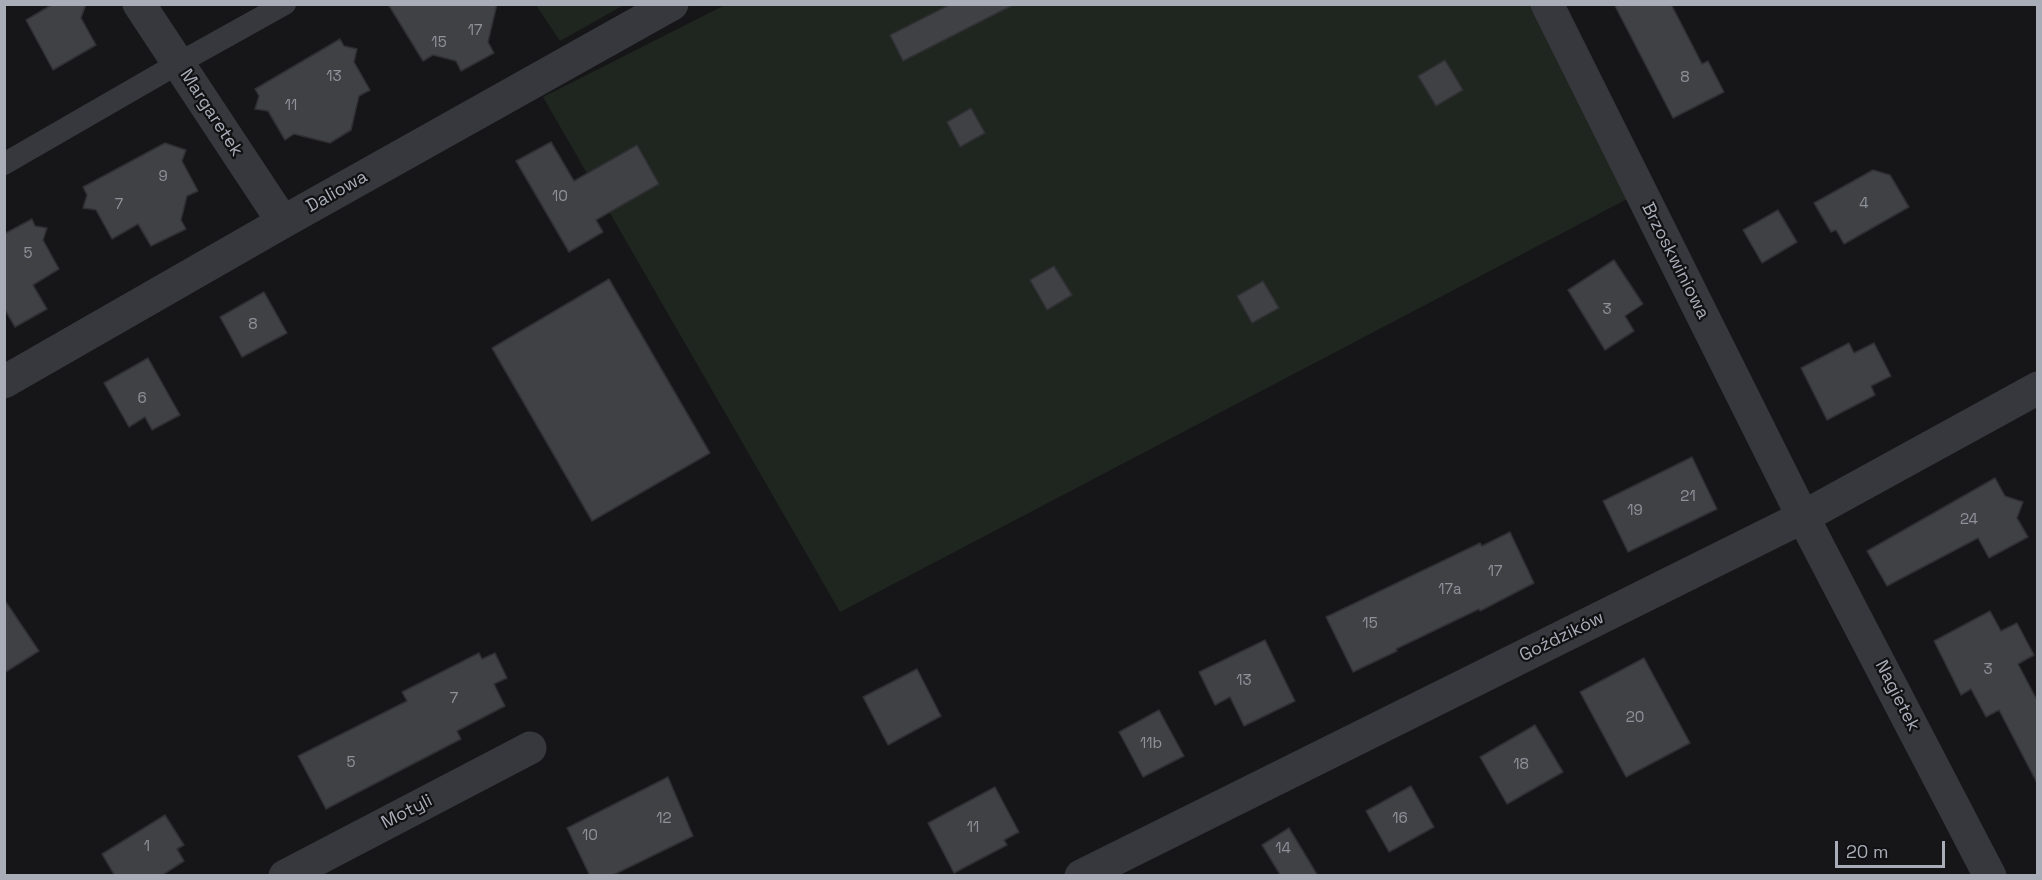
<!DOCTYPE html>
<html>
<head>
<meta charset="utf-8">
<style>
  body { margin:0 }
  #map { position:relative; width:2042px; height:880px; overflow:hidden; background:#161618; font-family:"Space Grotesk",sans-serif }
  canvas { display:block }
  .frame { position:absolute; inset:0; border:6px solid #a8adb8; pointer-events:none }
  .scale { position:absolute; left:1835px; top:841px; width:110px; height:27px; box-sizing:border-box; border:3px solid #a8adb8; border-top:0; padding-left:8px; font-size:18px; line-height:21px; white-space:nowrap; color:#a8adb8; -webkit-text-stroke:4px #111113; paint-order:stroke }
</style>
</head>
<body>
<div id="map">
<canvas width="2042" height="880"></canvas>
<div class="frame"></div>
<div class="scale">20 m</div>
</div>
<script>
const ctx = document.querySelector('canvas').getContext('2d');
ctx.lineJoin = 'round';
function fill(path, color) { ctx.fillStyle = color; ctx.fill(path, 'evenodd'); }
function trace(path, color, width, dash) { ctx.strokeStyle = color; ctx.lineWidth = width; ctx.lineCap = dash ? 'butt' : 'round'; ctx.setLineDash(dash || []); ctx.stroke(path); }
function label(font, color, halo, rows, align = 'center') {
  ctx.font = font + ' "Space Grotesk",sans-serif'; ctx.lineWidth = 4.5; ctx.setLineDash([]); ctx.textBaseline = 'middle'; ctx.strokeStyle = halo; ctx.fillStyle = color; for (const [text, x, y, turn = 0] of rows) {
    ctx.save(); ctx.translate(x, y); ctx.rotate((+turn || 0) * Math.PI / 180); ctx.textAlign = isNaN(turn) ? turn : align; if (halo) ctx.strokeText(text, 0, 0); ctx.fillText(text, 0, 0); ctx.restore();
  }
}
fill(new Path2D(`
  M 536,5 L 624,5 L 560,41 Z
  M 725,5 L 1530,5 L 1631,197 L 840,612 L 543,97 Z`), '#1e261f');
const building = new Path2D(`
  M 53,4 L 86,4 L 81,18 L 96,45 L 53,70 L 26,20 Z
  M 388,4 L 497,4 L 488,42 L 494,53 L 461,71 L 456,61 L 433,55 L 423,61 Z
  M 951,4 L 1015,4 L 903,61 L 890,35 Z
  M 1614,4 L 1671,4 L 1702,64 L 1708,61 L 1724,92 L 1673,118 Z
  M 340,39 L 344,46 L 357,49 L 354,62 L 370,90 L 359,96 L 351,130 L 330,143 L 294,134 L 285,140 L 268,111 L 255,109 L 259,96 L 255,89 Z
  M 1445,60 L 1463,90 L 1436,106 L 1418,76 Z
  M 971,108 L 985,133 L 960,147 L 947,122 Z
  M 551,142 L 574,181 L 637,145 L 659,184 L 596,220 L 603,232 L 569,252 L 516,161 Z
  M 165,143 L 186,150 L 182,161 L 198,191 L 187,196 L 181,220 L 186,229 L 151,246 L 138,224 L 112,239 L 96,210 L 83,208 L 87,195 L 83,187 Z
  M 1873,170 L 1890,175 L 1909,207 L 1844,244 L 1836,230 L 1831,232 L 1814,203 Z
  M 1778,210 L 1797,242 L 1762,263 L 1743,230 Z
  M 32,219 L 35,226 L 47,228 L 43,240 L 59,269 L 33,285 L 47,309 L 15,327 L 4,308 L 4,234 Z
  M 1614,260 L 1643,304 L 1625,316 L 1634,331 L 1605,350 L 1568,290 Z
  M 1054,266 L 1072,295 L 1047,310 L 1030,280 Z
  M 609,279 L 710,453 L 592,521 L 492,348 Z
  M 1263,281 L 1279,308 L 1252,323 L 1237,296 Z
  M 264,292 L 287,333 L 242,357 L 220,317 Z
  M 1849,343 L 1854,353 L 1874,343 L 1891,376 L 1871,386 L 1875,395 L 1827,420 L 1801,368 Z
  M 148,358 L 180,415 L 152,430 L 145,417 L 129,427 L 104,383 Z
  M 1692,457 L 1717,509 L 1628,552 L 1603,501 Z
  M 1995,478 L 2005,496 L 2023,502 L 2017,518 L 2028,537 L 1989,558 L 1978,538 L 1887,586 L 1867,551 Z
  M 1510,532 L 1534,583 L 1480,611 L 1479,609 L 1396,649 L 1397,651 L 1353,672 L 1326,617 L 1480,543 L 1482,546 Z
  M 4,599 L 39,651 L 4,673 Z
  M 1990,611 L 2001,631 L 2017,623 L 2034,655 L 2018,664 L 2037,700 L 2037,783 L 1999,710 L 1986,717 L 1971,689 L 1961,695 L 1934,641 Z
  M 1265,640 L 1295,701 L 1244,726 L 1230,697 L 1215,705 L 1199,672 Z
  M 479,653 L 482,659 L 495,653 L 507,678 L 494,684 L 505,706 L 457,731 L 461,739 L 326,809 L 298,756 L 407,701 L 402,692 Z
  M 1644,658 L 1690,743 L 1626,777 L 1580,692 Z
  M 917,669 L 941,716 L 888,745 L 863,697 Z
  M 1159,710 L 1184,756 L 1143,777 L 1119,732 Z
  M 1535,725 L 1563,772 L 1507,804 L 1480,757 Z
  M 668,777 L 693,836 L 611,876 L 590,876 L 567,828 Z
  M 1411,786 L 1434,827 L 1389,852 L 1366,811 Z
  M 995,787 L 1019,832 L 1004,840 L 1007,845 L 954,873 L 928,823 Z
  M 165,815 L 184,845 L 177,849 L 184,861 L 161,876 L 115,876 L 102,854 Z
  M 1289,828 L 1318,876 L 1281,876 L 1262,845 Z`);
fill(building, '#404145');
trace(building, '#303034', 1.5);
trace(new Path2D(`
  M 4,164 L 179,63 L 285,4`), '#37383d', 22);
trace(new Path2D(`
  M 139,4 L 283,222
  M 1547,4 L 1803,517 L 1990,876
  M 4,382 L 283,222 L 672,4
  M 285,876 L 530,748
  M 1081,876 L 1803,517 L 2038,388`), '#37383d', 33);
label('15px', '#8e929b', null, [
  ["17",475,31],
  ["15",439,43],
  ["13",334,77],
  ["8",1685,78],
  ["11",291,106],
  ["9",163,177],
  ["10",560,197],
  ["4",1864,204],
  ["7",119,205],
  ["5",28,254],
  ["3",1607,310],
  ["8",253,325],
  ["6",142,399],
  ["21",1688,497],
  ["19",1635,511],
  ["24",1969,520],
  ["17",1495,572],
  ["17a",1450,590],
  ["15",1370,624],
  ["3",1988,670],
  ["13",1244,681],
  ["7",454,699],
  ["20",1635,718],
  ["11b",1151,744],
  ["5",351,763],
  ["18",1521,765],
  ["12",664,819],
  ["16",1400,819],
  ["11",973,828],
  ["10",590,836],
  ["1",147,847],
  ["14",1283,849]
]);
label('18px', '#a8adb8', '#111113', [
  ["Margaretek",211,113,57],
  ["Daliowa",337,192,-29],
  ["Brzoskwiniowa",1675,261,63],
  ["Goździków",1562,637,-26],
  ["Nagietek",1897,696,63],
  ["Motyli",407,812,-27]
]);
</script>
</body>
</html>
